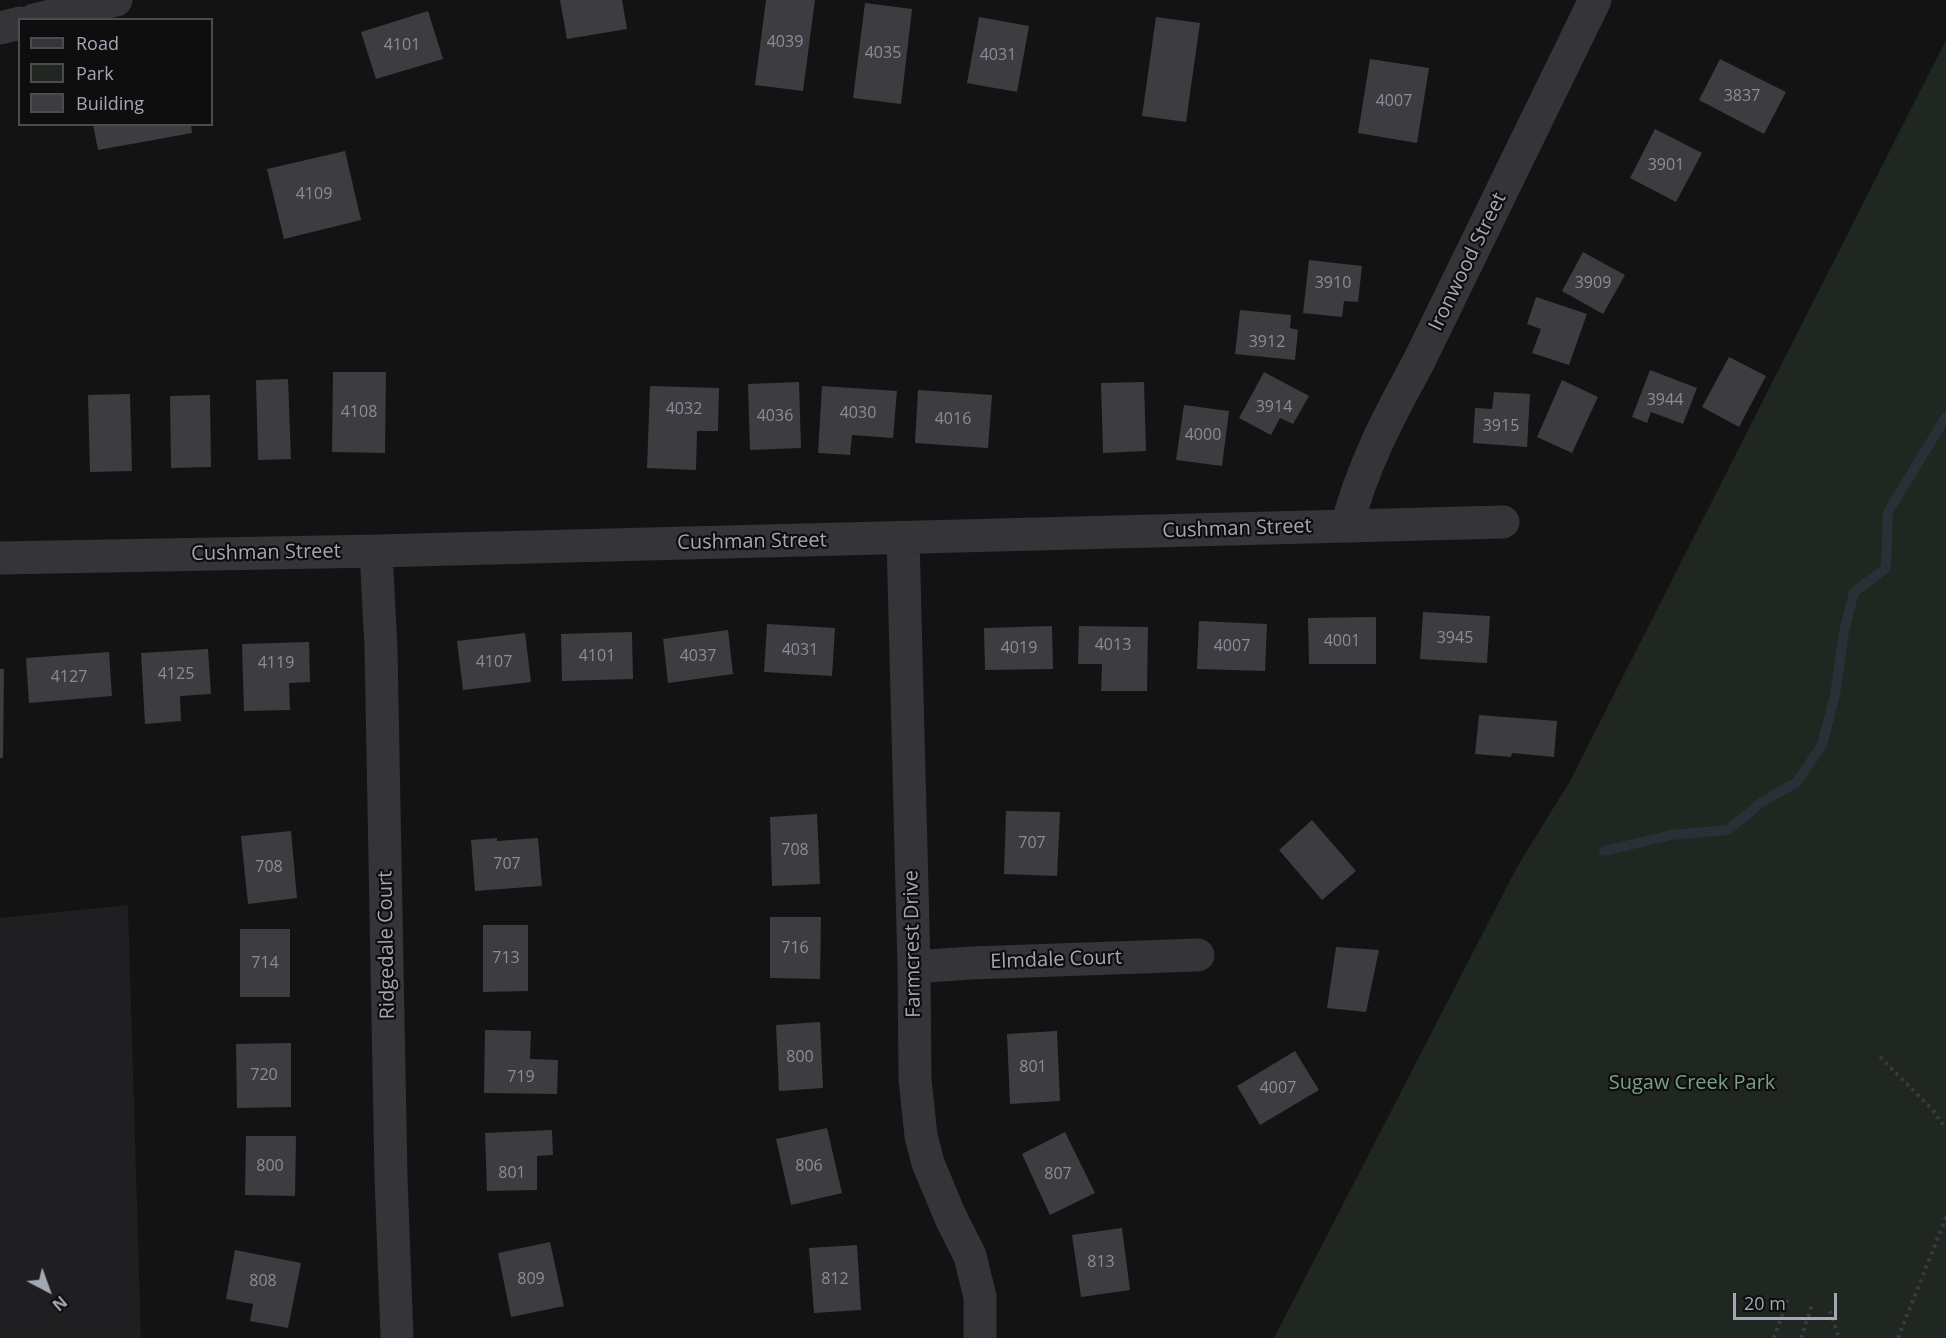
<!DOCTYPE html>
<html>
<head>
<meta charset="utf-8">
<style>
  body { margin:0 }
  #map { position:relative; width:1946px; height:1338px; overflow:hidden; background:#131314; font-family:"Open Sans",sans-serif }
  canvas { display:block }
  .legend { position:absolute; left:18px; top:18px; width:195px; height:108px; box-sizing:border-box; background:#0e0e0f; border:2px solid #4a4c51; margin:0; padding:8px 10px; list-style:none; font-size:18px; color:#a4a8b5 }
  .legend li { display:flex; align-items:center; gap:12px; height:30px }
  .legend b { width:30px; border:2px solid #4a4c51 }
  .north { position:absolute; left:18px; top:1260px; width:60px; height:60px; -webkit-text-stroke:4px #0e0e0f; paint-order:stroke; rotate:139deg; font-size:16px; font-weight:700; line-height:24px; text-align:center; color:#a4a8b5 }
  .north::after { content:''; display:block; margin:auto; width:21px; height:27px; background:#a4a8b5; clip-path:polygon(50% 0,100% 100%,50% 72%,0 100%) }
  .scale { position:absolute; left:1733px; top:1293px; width:104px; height:27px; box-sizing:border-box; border:3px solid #a4a8b5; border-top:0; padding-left:8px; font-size:18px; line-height:21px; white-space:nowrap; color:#a4a8b5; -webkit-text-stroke:4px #0e0e0f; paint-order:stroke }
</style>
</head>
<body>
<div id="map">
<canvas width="1946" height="1338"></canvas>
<ul class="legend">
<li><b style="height:8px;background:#343439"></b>Road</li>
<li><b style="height:16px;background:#1f2720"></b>Park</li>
<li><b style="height:16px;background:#3d3d41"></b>Building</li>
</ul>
<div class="north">N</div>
<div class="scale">20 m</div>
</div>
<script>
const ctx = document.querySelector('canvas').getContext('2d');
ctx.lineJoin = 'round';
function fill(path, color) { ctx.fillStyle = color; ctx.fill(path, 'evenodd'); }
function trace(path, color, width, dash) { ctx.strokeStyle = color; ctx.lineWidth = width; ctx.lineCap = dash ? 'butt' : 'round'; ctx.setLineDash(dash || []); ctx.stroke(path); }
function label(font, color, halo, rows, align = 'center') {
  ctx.font = font + ' "Open Sans",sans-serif'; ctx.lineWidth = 4.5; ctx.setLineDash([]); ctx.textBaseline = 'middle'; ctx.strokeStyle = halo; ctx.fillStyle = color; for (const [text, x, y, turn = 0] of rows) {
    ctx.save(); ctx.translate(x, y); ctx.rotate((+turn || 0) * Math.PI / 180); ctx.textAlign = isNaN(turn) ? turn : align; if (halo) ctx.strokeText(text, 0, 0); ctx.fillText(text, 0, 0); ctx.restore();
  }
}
fill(new Path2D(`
  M 128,905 L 141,1338 L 0,1338 L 0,918 Z`), '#1f1f21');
fill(new Path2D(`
  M 1946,40 L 1946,1338 L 1274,1338 L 1517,867 L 1570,781 Z`), '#1f2720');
trace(new Path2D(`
  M 1604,851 L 1671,835 L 1728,830 L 1762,802 L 1797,782 L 1822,745 L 1835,695 L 1844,632 L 1854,592 L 1886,568 L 1888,512 L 1946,417`), '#293038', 10);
fill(new Path2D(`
  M 560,0 L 622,0 L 627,29 L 567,39 Z
  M 766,0 L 815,0 L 803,91 L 755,85 Z
  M 865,3 L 912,9 L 901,104 L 853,98 Z
  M 428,11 L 443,59 L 376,79 L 361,32 Z
  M 979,17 L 1029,26 L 1017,92 L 967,83 Z
  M 1156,17 L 1200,23 L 1186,122 L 1142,116 Z
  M 1370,59 L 1429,68 L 1417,143 L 1358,133 Z
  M 1720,59 L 1786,92 L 1764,134 L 1699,100 Z
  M 93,124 L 191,124 L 192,133 L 98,150 Z
  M 1655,129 L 1702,153 L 1676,202 L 1630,178 Z
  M 345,151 L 361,220 L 284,239 L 267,169 Z
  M 1583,252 L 1625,275 L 1603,314 L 1562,291 Z
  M 1309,260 L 1362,266 L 1358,302 L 1344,301 L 1342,317 L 1303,313 Z
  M 1536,297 L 1587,314 L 1569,365 L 1532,353 L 1541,329 L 1527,324 Z
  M 1240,310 L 1291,315 L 1290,328 L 1298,330 L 1295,360 L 1235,354 Z
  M 1729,357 L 1766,376 L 1739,427 L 1702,407 Z
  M 1650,370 L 1697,388 L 1683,424 L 1651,412 L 1647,423 L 1632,417 Z
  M 333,372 L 386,372 L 385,453 L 332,452 Z
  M 1264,372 L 1309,396 L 1293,424 L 1280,418 L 1271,435 L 1239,418 Z
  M 288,379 L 291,459 L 258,460 L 256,380 Z
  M 1562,380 L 1598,397 L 1572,453 L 1537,437 Z
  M 799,382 L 801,448 L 750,450 L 748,384 Z
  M 1144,382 L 1146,451 L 1103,453 L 1101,383 Z
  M 650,386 L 719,388 L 718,431 L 697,431 L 696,470 L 647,468 Z
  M 822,386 L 897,391 L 893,438 L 852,435 L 850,455 L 818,453 Z
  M 918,390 L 992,395 L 988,448 L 915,443 Z
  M 1494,392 L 1530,394 L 1527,447 L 1473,443 L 1475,408 L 1492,409 Z
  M 130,394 L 132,471 L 90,472 L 88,395 Z
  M 210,395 L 211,467 L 171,468 L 170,396 Z
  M 1184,405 L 1229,411 L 1222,466 L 1176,460 Z
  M 1423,612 L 1490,616 L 1487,663 L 1420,659 Z
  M 1376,617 L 1376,664 L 1309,664 L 1308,618 Z
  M 1199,621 L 1267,624 L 1265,671 L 1197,669 Z
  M 767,624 L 835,628 L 832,676 L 764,672 Z
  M 1052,626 L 1053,669 L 985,670 L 984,628 Z
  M 1079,626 L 1148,627 L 1147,691 L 1101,691 L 1102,664 L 1078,664 Z
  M 728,630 L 733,674 L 668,683 L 663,639 Z
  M 632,632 L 633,679 L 562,681 L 561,634 Z
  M 525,633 L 531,682 L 463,690 L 457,641 Z
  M 309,642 L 310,682 L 289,683 L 290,710 L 244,711 L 242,644 Z
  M 208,649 L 211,694 L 180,696 L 181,721 L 145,724 L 141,653 Z
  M 109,652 L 112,696 L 29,703 L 26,658 Z
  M 0,669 L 4,669 L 3,758 L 0,758 Z
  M 1479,715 L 1557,721 L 1554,757 L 1512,753 L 1511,757 L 1475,754 Z
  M 1006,811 L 1060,812 L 1057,876 L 1004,874 Z
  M 817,814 L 820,884 L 772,886 L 770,817 Z
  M 1312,820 L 1356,871 L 1322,900 L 1279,850 Z
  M 291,831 L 297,898 L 248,904 L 241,836 Z
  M 497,838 L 497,841 L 538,838 L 542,886 L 475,891 L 471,840 Z
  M 770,917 L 821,917 L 820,979 L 770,978 Z
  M 483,925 L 528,925 L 528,991 L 483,992 Z
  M 240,929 L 290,929 L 290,997 L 240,997 Z
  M 1336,947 L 1379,950 L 1366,1012 L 1327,1008 Z
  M 820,1022 L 823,1088 L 779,1091 L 776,1025 Z
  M 485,1030 L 531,1031 L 530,1059 L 558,1060 L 557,1094 L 484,1093 Z
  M 1057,1031 L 1060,1101 L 1010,1104 L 1007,1034 Z
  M 291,1043 L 291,1107 L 237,1108 L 236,1044 Z
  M 1295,1051 L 1319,1090 L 1260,1125 L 1237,1086 Z
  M 827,1128 L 842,1193 L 791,1205 L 776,1139 Z
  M 552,1130 L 553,1155 L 537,1156 L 537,1190 L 487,1191 L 485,1133 Z
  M 1065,1132 L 1095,1193 L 1050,1215 L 1022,1154 Z
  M 246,1136 L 296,1136 L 295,1196 L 245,1195 Z
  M 1122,1228 L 1130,1290 L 1081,1297 L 1072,1235 Z
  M 550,1242 L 564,1306 L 511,1317 L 498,1253 Z
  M 857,1245 L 861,1310 L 814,1313 L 809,1248 Z
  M 235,1250 L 301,1263 L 288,1328 L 250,1321 L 253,1304 L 226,1299 Z`), '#3d3d41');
trace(new Path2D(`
  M 1880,1057 L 1932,1109 L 1946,1129
  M 1830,1311 L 1839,1338
  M 1774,1338 L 1789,1296
  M 1801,1338 L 1812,1305
  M 1898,1338 L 1946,1217`), '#3a3b40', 4, [3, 4.5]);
trace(new Path2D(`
  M 34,20 L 116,0
  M 0,28 L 20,23
  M 1347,526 C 1362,467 1389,416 1418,363 L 1595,0
  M 903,538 L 914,967 L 915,1079 L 921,1136 L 928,1163 L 950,1216 L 970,1256 L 980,1297 L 980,1338
  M 376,551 L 381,648 L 391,1177 L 397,1338
  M 0,558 L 376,551 L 1503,522
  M 914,967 L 972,963 L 1198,955`), '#343439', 33);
label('16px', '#8a8d98', null, [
  ["4039",785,42],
  ["4101",402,45],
  ["4035",883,53],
  ["4031",998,55],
  ["3837",1742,96],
  ["4007",1394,101],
  ["3901",1666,165],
  ["4109",314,194],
  ["3910",1333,283],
  ["3909",1593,283],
  ["3912",1267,342],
  ["3944",1665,400],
  ["3914",1274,407],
  ["4032",684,409],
  ["4108",359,412],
  ["4030",858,413],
  ["4036",775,416],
  ["4016",953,419],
  ["3915",1501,426],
  ["4000",1203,435],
  ["3945",1455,638],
  ["4001",1342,641],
  ["4013",1113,645],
  ["4007",1232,646],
  ["4019",1019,648],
  ["4031",800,650],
  ["4101",597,656],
  ["4037",698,656],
  ["4107",494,662],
  ["4119",276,663],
  ["4125",176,674],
  ["4127",69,677],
  ["707",1032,843],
  ["708",795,850],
  ["707",507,864],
  ["708",269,867],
  ["716",795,948],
  ["713",506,958],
  ["714",265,963],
  ["800",800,1057],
  ["801",1033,1067],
  ["720",264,1075],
  ["719",521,1077],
  ["4007",1278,1088],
  ["800",270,1166],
  ["806",809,1166],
  ["801",512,1173],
  ["807",1058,1174],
  ["813",1101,1262],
  ["809",531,1279],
  ["812",835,1279],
  ["808",263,1281]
]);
label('20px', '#a4a8b5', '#0e0e0f', [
  ["Ironwood Street",1468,262,-64],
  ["Cushman Street",1237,529,-2],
  ["Cushman Street",752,542,-1],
  ["Cushman Street",266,553,-1],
  ["Farmcrest Drive",913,944,-91],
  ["Ridgedale Court",387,945,-91],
  ["Elmdale Court",1056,960,-2]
]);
label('20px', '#7aa180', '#0e0e0f', [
  ["Sugaw Creek Park",1692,1083]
]);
</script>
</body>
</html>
